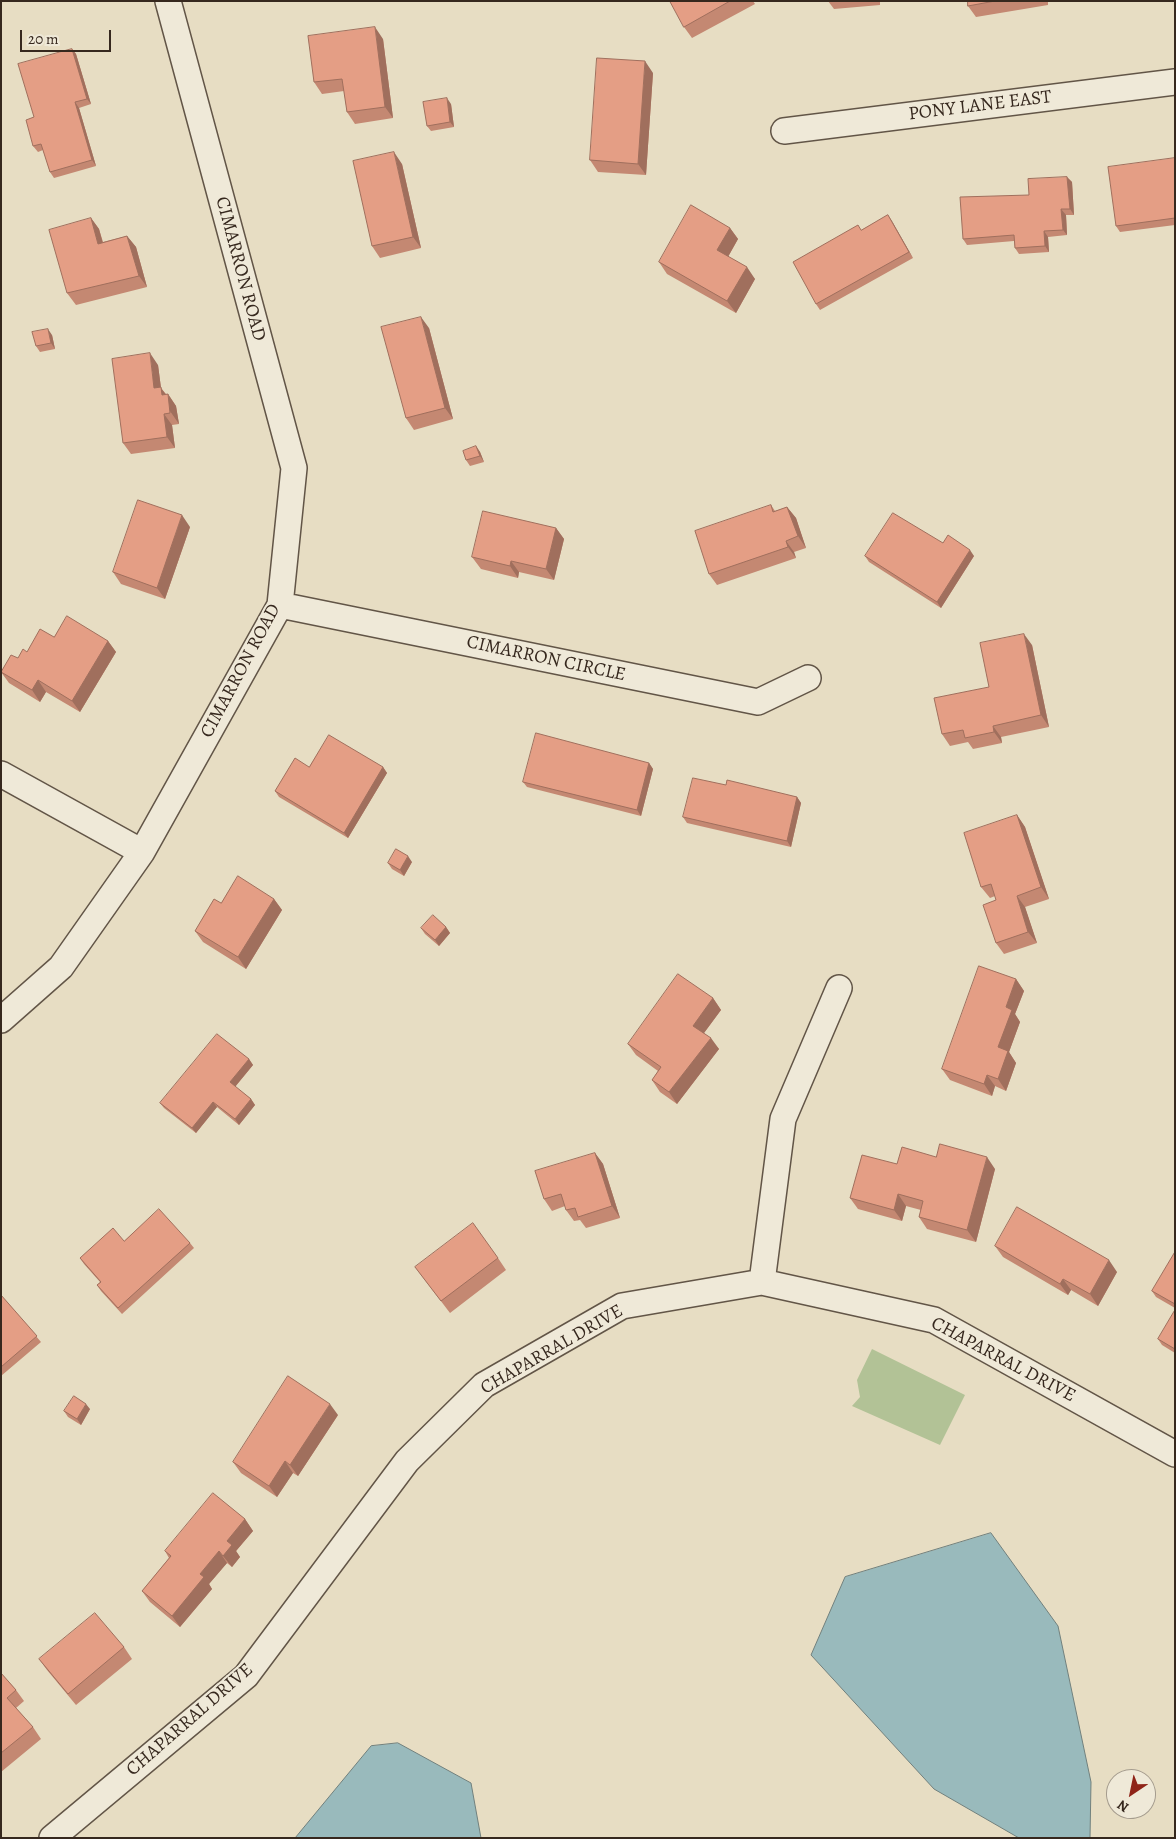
<!DOCTYPE html>
<html>
<head>
<meta charset="utf-8">
<style>
  body { margin:0 }
  #map { position:relative; width:1176px; height:1839px; overflow:hidden; background:#e7ddc3; font-family:Alegreya,serif }
  canvas { display:block }
  .frame { position:absolute; inset:0; border:2px solid #36281e; pointer-events:none }
  .north { position:absolute; left:1106px; top:1769px; width:50px; height:50px; box-sizing:border-box; background:#efe9d8; border:1px solid #a59c8e; border-radius:50%; rotate:214deg; font-size:14px; font-weight:700; line-height:20px; text-align:center; color:#36281e }
  .north::after { content:''; display:block; margin:auto; width:18px; height:22px; background:#8f2418; clip-path:polygon(50% 0,100% 100%,50% 72%,0 100%) }
  .scale { position:absolute; left:20px; top:30px; width:91px; height:22px; box-sizing:border-box; border:2px solid #36281e; border-top:0; padding-left:6px; font-size:15px; line-height:18px; white-space:nowrap; color:#36281e; -webkit-text-stroke:4px #efe9d8; paint-order:stroke }
</style>
</head>
<body>
<div id="map">
<canvas width="1176" height="1839"></canvas>
<div class="frame"></div>
<div class="north">N</div>
<div class="scale">20 m</div>
</div>
<script>
const ctx = document.querySelector('canvas').getContext('2d');
ctx.lineJoin = 'round';
function fill(path, color) { ctx.fillStyle = color; ctx.fill(path, 'evenodd'); }
function trace(path, color, width, dash) { ctx.strokeStyle = color; ctx.lineWidth = width; ctx.lineCap = dash ? 'butt' : 'round'; ctx.setLineDash(dash || []); ctx.stroke(path); }
function label(font, color, halo, rows, align = 'center') {
  ctx.font = font + ' Alegreya,serif'; ctx.lineWidth = 4; ctx.setLineDash([]); ctx.textBaseline = 'middle'; ctx.strokeStyle = halo; ctx.fillStyle = color; for (const [text, x, y, turn = 0] of rows) {
    ctx.save(); ctx.translate(x, y); ctx.rotate((+turn || 0) * Math.PI / 180); ctx.textAlign = isNaN(turn) ? turn : align; if (halo) ctx.strokeText(text, 0, 0); ctx.fillText(text, 0, 0); ctx.restore();
  }
}
fill(new Path2D(`
  M 872,1349 L 965,1395 L 940,1445 L 852,1406 L 860,1397 L 857,1380 Z`), '#b2c296');
const water = new Path2D(`
  M 991,1533 L 1058,1626 L 1091,1782 L 1090,1838 L 1019,1838 L 934,1789 L 811,1655 L 845,1577 Z
  M 398,1743 L 471,1783 L 481,1838 L 295,1838 L 371,1746 Z`);
fill(water, '#99babc');
trace(water, '#71807d', 1);
const minor = new Path2D(`
  M 784,131 L 1175,82
  M 280,605 L 758,702 L 808,678
  M 1,774 L 142,852
  M 1,1020 L 61,967 L 142,852 L 280,605 L 294,468 L 168,1
  M 762,1282 L 783,1119 L 839,988
  M 52,1838 L 246,1676 L 407,1461 L 484,1385 L 622,1306 L 762,1282 L 934,1320 L 1175,1454`);
trace(minor, '#625547', 28);
trace(minor, '#efe9d8', 25);
fill(new Path2D(`
  M 670,1 L 753,1 L 755,4 L 692,38 L 684,27 Z
  M 828,1 L 880,1 L 880,5 L 834,9 Z
  M 968,1 L 1048,1 L 1048,5 L 976,17 L 968,6 Z
  M 383,39 L 393,118 L 355,124 L 347,112 L 344,91 L 322,94 L 314,82 Z
  M 72,49 L 76,54 L 91,104 L 79,108 L 96,166 L 54,178 L 50,172 L 43,150 L 38,152 L 33,146 L 34,117 Z
  M 653,73 L 646,175 L 598,172 L 590,160 Z
  M 451,104 L 454,127 L 431,131 L 427,126 Z
  M 1175,158 L 1175,225 L 1120,232 L 1116,226 Z
  M 402,164 L 421,248 L 380,258 L 372,246 Z
  M 1067,177 L 1072,182 L 1074,215 L 1066,215 L 1067,235 L 1048,237 L 1049,252 L 1019,254 L 1015,248 L 1014,241 L 967,245 L 963,239 L 1029,195 Z
  M 888,215 L 913,258 L 820,310 L 816,304 L 862,230 Z
  M 91,218 L 99,229 L 103,242 L 127,236 L 136,247 L 147,287 L 76,305 L 67,293 Z
  M 730,228 L 738,239 L 728,257 L 755,279 L 736,313 L 667,274 L 659,262 Z
  M 429,328 L 453,419 L 414,430 L 406,418 Z
  M 52,335 L 55,349 L 40,352 L 36,346 Z
  M 158,365 L 161,388 L 166,394 L 168,394 L 176,406 L 179,424 L 172,425 L 175,448 L 131,454 L 123,443 Z
  M 476,446 L 480,452 L 484,462 L 470,466 L 466,460 Z
  M 771,505 L 775,511 L 787,507 L 796,518 L 806,548 L 794,552 L 796,558 L 717,585 L 709,574 Z
  M 190,527 L 165,599 L 121,584 L 113,572 Z
  M 556,528 L 564,539 L 554,580 L 519,572 L 518,578 L 481,569 L 472,557 Z
  M 943,543 L 974,556 L 941,608 L 869,562 L 865,556 Z
  M 54,637 L 108,641 L 116,652 L 80,712 L 46,692 L 40,702 L 9,683 L 1,672 L 27,652 Z
  M 1032,645 L 1049,727 L 1001,737 L 1002,743 L 973,749 L 968,742 L 950,746 L 942,734 L 989,687 Z
  M 649,763 L 653,769 L 641,816 L 527,787 L 523,782 Z
  M 383,767 L 387,773 L 348,838 L 279,797 L 275,791 Z
  M 726,785 L 797,797 L 801,803 L 791,847 L 687,823 L 683,817 Z
  M 1017,815 L 1025,827 L 1049,899 L 1025,907 L 1037,943 L 1004,954 L 996,943 L 996,900 L 995,896 L 990,898 L 981,887 Z
  M 412,862 L 404,876 L 392,869 L 388,863 Z
  M 274,899 L 282,910 L 246,969 L 203,942 L 195,931 Z
  M 446,927 L 450,933 L 439,946 L 425,934 L 421,928 Z
  M 1016,979 L 1024,991 L 1015,1014 L 1020,1022 L 1009,1052 L 1016,1063 L 1006,1091 L 995,1086 L 992,1096 L 950,1080 L 942,1069 Z
  M 713,998 L 721,1010 L 704,1033 L 719,1049 L 677,1104 L 660,1092 L 652,1080 L 658,1071 L 636,1055 L 628,1044 Z
  M 249,1059 L 253,1065 L 235,1087 L 251,1099 L 255,1105 L 239,1125 L 217,1107 L 196,1133 L 164,1108 L 160,1103 Z
  M 595,1153 L 603,1164 L 620,1218 L 586,1228 L 580,1220 L 574,1221 L 566,1210 L 565,1206 L 552,1211 L 544,1199 Z
  M 936,1157 L 995,1169 L 976,1242 L 927,1229 L 919,1217 L 921,1210 L 906,1206 L 902,1221 L 858,1209 L 850,1198 L 897,1164 Z
  M 124,1241 L 190,1243 L 194,1248 L 122,1314 L 101,1291 L 97,1285 L 100,1282 L 84,1264 L 80,1258 Z
  M 995,1246 L 1117,1272 L 1098,1306 L 1071,1290 L 1068,1295 L 1003,1257 Z
  M 1175,1252 L 1175,1308 L 1156,1297 L 1152,1291 Z
  M 498,1258 L 506,1270 L 450,1313 L 415,1267 Z
  M 1,1295 L 41,1342 L 1,1376 Z
  M 1175,1310 L 1175,1353 L 1162,1345 L 1158,1339 Z
  M 90,1409 L 81,1425 L 68,1417 L 64,1411 Z
  M 338,1415 L 298,1476 L 293,1473 L 277,1497 L 241,1473 L 233,1462 Z
  M 245,1519 L 253,1531 L 236,1551 L 240,1557 L 232,1567 L 227,1563 L 209,1584 L 212,1589 L 180,1627 L 150,1602 L 142,1591 L 169,1558 L 165,1551 Z
  M 124,1647 L 132,1659 L 76,1705 L 47,1670 L 39,1659 Z
  M 1,1673 L 16,1690 L 24,1701 L 16,1708 L 33,1727 L 41,1739 L 1,1772 Z`), '#c48872');
fill(new Path2D(`
  M 375,27 L 383,39 L 393,118 L 385,107 Z
  M 72,49 L 76,54 L 91,104 L 87,99 Z
  M 645,61 L 653,73 L 646,175 L 638,164 Z
  M 447,98 L 451,104 L 454,127 L 450,122 Z
  M 75,102 L 79,108 L 96,166 L 92,160 Z
  M 394,152 L 402,164 L 421,248 L 413,237 Z
  M 1067,177 L 1072,182 L 1074,215 L 1070,209 Z
  M 1061,209 L 1066,215 L 1067,235 L 1063,230 Z
  M 888,215 L 892,221 L 913,258 L 909,252 Z
  M 91,218 L 99,229 L 106,255 L 98,244 Z
  M 730,228 L 738,239 L 725,262 L 717,250 Z
  M 1044,231 L 1048,237 L 1049,252 L 1045,246 Z
  M 127,236 L 136,247 L 147,287 L 139,276 Z
  M 747,267 L 755,279 L 736,313 L 727,301 Z
  M 421,317 L 429,328 L 453,419 L 445,408 Z
  M 48,329 L 52,335 L 55,349 L 51,343 Z
  M 150,353 L 158,365 L 161,388 L 169,399 L 168,394 L 176,406 L 179,424 L 154,388 Z
  M 164,414 L 172,425 L 175,448 L 167,437 Z
  M 476,446 L 480,452 L 484,462 L 480,456 Z
  M 787,507 L 796,518 L 806,548 L 798,536 Z
  M 182,515 L 190,527 L 165,599 L 157,588 Z
  M 556,528 L 564,539 L 554,580 L 546,569 Z
  M 786,541 L 794,552 L 796,558 L 788,547 Z
  M 970,550 L 974,556 L 941,608 L 937,602 Z
  M 511,561 L 519,572 L 518,578 L 510,566 Z
  M 1024,634 L 1032,645 L 1049,727 L 1041,715 Z
  M 108,641 L 116,652 L 80,712 L 72,701 Z
  M 38,680 L 46,692 L 40,702 L 32,690 Z
  M 993,726 L 1001,737 L 1002,743 L 994,732 Z
  M 649,763 L 653,769 L 641,816 L 637,810 Z
  M 383,767 L 387,773 L 348,838 L 344,833 Z
  M 797,797 L 801,803 L 791,847 L 787,841 Z
  M 1017,815 L 1025,827 L 1049,899 L 1041,887 Z
  M 408,856 L 412,862 L 404,876 L 400,870 Z
  M 1017,896 L 1025,907 L 1037,943 L 1028,932 Z
  M 274,899 L 282,910 L 246,969 L 238,957 Z
  M 446,927 L 450,933 L 439,946 L 435,940 Z
  M 1016,979 L 1024,991 L 1015,1014 L 1020,1022 L 1009,1052 L 1016,1063 L 1006,1091 L 998,1079 L 998,1047 L 1006,1007 Z
  M 713,998 L 721,1010 L 701,1037 L 693,1026 Z
  M 711,1038 L 719,1049 L 677,1104 L 669,1092 Z
  M 249,1059 L 253,1065 L 234,1088 L 230,1082 Z
  M 987,1075 L 995,1086 L 992,1096 L 984,1084 Z
  M 251,1099 L 255,1105 L 239,1125 L 235,1119 Z
  M 213,1102 L 217,1107 L 196,1133 L 192,1128 Z
  M 595,1153 L 603,1164 L 620,1218 L 612,1206 Z
  M 987,1157 L 995,1169 L 976,1242 L 967,1230 Z
  M 898,1194 L 906,1206 L 902,1221 L 894,1210 Z
  M 1109,1260 L 1117,1272 L 1098,1306 L 1090,1294 Z
  M 1063,1279 L 1071,1290 L 1068,1295 L 1060,1284 Z
  M 86,1404 L 90,1409 L 81,1425 L 77,1419 Z
  M 330,1404 L 338,1415 L 298,1476 L 290,1465 Z
  M 285,1461 L 293,1473 L 277,1497 L 269,1486 Z
  M 245,1519 L 253,1531 L 236,1551 L 240,1557 L 232,1567 L 223,1556 L 227,1541 Z
  M 219,1551 L 227,1563 L 209,1584 L 212,1589 L 180,1627 L 172,1616 L 200,1574 Z`), '#a06f5d');
const building = new Path2D(`
  M 670,1 L 730,1 L 684,27 Z
  M 968,1 L 995,1 L 968,6 Z
  M 375,27 L 385,107 L 347,112 L 342,79 L 314,82 L 308,36 Z
  M 72,49 L 87,99 L 75,102 L 92,160 L 50,172 L 41,144 L 33,146 L 26,120 L 34,117 L 18,64 Z
  M 597,58 L 645,61 L 638,164 L 590,160 Z
  M 447,98 L 450,122 L 427,126 L 423,102 Z
  M 394,152 L 413,237 L 372,246 L 353,161 Z
  M 1175,158 L 1175,218 L 1116,226 L 1108,167 Z
  M 1067,177 L 1070,209 L 1061,209 L 1063,230 L 1044,231 L 1045,246 L 1015,248 L 1014,235 L 963,239 L 960,197 L 1029,195 L 1028,179 Z
  M 691,205 L 730,228 L 717,250 L 747,267 L 727,301 L 659,262 Z
  M 888,215 L 909,252 L 816,304 L 793,262 L 858,225 L 861,230 Z
  M 91,218 L 98,244 L 127,236 L 139,276 L 67,293 L 49,230 Z
  M 421,317 L 445,408 L 406,418 L 381,327 Z
  M 48,329 L 51,343 L 36,346 L 32,332 Z
  M 150,353 L 154,388 L 161,387 L 162,395 L 168,394 L 170,413 L 164,414 L 167,437 L 123,443 L 112,359 Z
  M 476,446 L 480,456 L 466,460 L 463,451 Z
  M 138,500 L 182,515 L 157,588 L 113,572 Z
  M 771,505 L 773,512 L 787,507 L 798,536 L 786,541 L 788,547 L 709,574 L 695,531 Z
  M 483,511 L 556,528 L 546,569 L 511,561 L 510,566 L 472,557 Z
  M 893,513 L 943,543 L 948,535 L 970,550 L 937,602 L 865,556 Z
  M 67,616 L 108,641 L 72,701 L 38,680 L 32,690 L 1,672 L 11,655 L 18,658 L 23,649 L 27,652 L 40,629 L 54,637 Z
  M 1024,634 L 1041,715 L 993,726 L 994,732 L 965,738 L 963,730 L 942,734 L 934,698 L 989,687 L 980,643 Z
  M 536,733 L 649,763 L 637,810 L 523,782 Z
  M 329,735 L 383,767 L 344,833 L 275,791 L 295,758 L 309,767 Z
  M 693,778 L 726,785 L 727,780 L 797,797 L 787,841 L 683,817 Z
  M 1017,815 L 1041,887 L 1017,896 L 1028,932 L 996,943 L 983,905 L 996,900 L 991,884 L 981,887 L 964,833 Z
  M 396,849 L 408,856 L 400,870 L 388,863 Z
  M 238,876 L 274,899 L 238,957 L 195,931 L 214,899 L 221,903 Z
  M 433,915 L 446,927 L 435,940 L 421,928 Z
  M 979,966 L 1016,979 L 1006,1007 L 1012,1010 L 998,1047 L 1008,1051 L 998,1079 L 987,1075 L 984,1084 L 942,1069 Z
  M 678,974 L 713,998 L 693,1026 L 711,1038 L 669,1092 L 652,1080 L 661,1067 L 628,1044 Z
  M 217,1034 L 249,1059 L 230,1082 L 251,1099 L 235,1119 L 213,1102 L 192,1128 L 160,1103 Z
  M 940,1144 L 987,1157 L 967,1230 L 919,1217 L 923,1201 L 898,1194 L 894,1210 L 850,1198 L 862,1155 L 897,1164 L 902,1147 L 936,1157 Z
  M 595,1153 L 612,1206 L 578,1217 L 575,1208 L 566,1210 L 561,1194 L 544,1199 L 535,1171 Z
  M 1017,1207 L 1109,1260 L 1090,1294 L 1063,1279 L 1060,1284 L 995,1246 Z
  M 159,1209 L 190,1243 L 118,1308 L 97,1285 L 101,1282 L 80,1258 L 113,1228 L 124,1241 Z
  M 473,1223 L 498,1258 L 441,1301 L 415,1267 Z
  M 1175,1252 L 1175,1304 L 1152,1291 Z
  M 1,1295 L 37,1336 L 1,1367 Z
  M 1175,1310 L 1175,1349 L 1158,1339 Z
  M 288,1376 L 330,1404 L 290,1465 L 285,1461 L 269,1486 L 233,1462 Z
  M 74,1396 L 86,1404 L 77,1419 L 64,1411 Z
  M 213,1493 L 245,1519 L 227,1541 L 232,1545 L 223,1556 L 219,1551 L 200,1574 L 204,1577 L 172,1616 L 142,1591 L 171,1556 L 165,1551 Z
  M 95,1613 L 124,1647 L 68,1694 L 39,1659 Z
  M 1,1673 L 16,1690 L 7,1698 L 33,1727 L 1,1753 Z`);
fill(building, '#e49e85');
trace(building, '#a06f5d', 1);
label('19px', '#36281e', '#efe9d8', [
  ["PONY LANE EAST",980,106,-7],
  ["CIMARRON ROAD",240,269,75],
  ["CIMARRON CIRCLE",546,659,12],
  ["CIMARRON ROAD",241,671,-62],
  ["CHAPARRAL DRIVE",552,1350,-30],
  ["CHAPARRAL DRIVE",1003,1360,28],
  ["CHAPARRAL DRIVE",190,1720,-41]
]);
</script>
</body>
</html>
